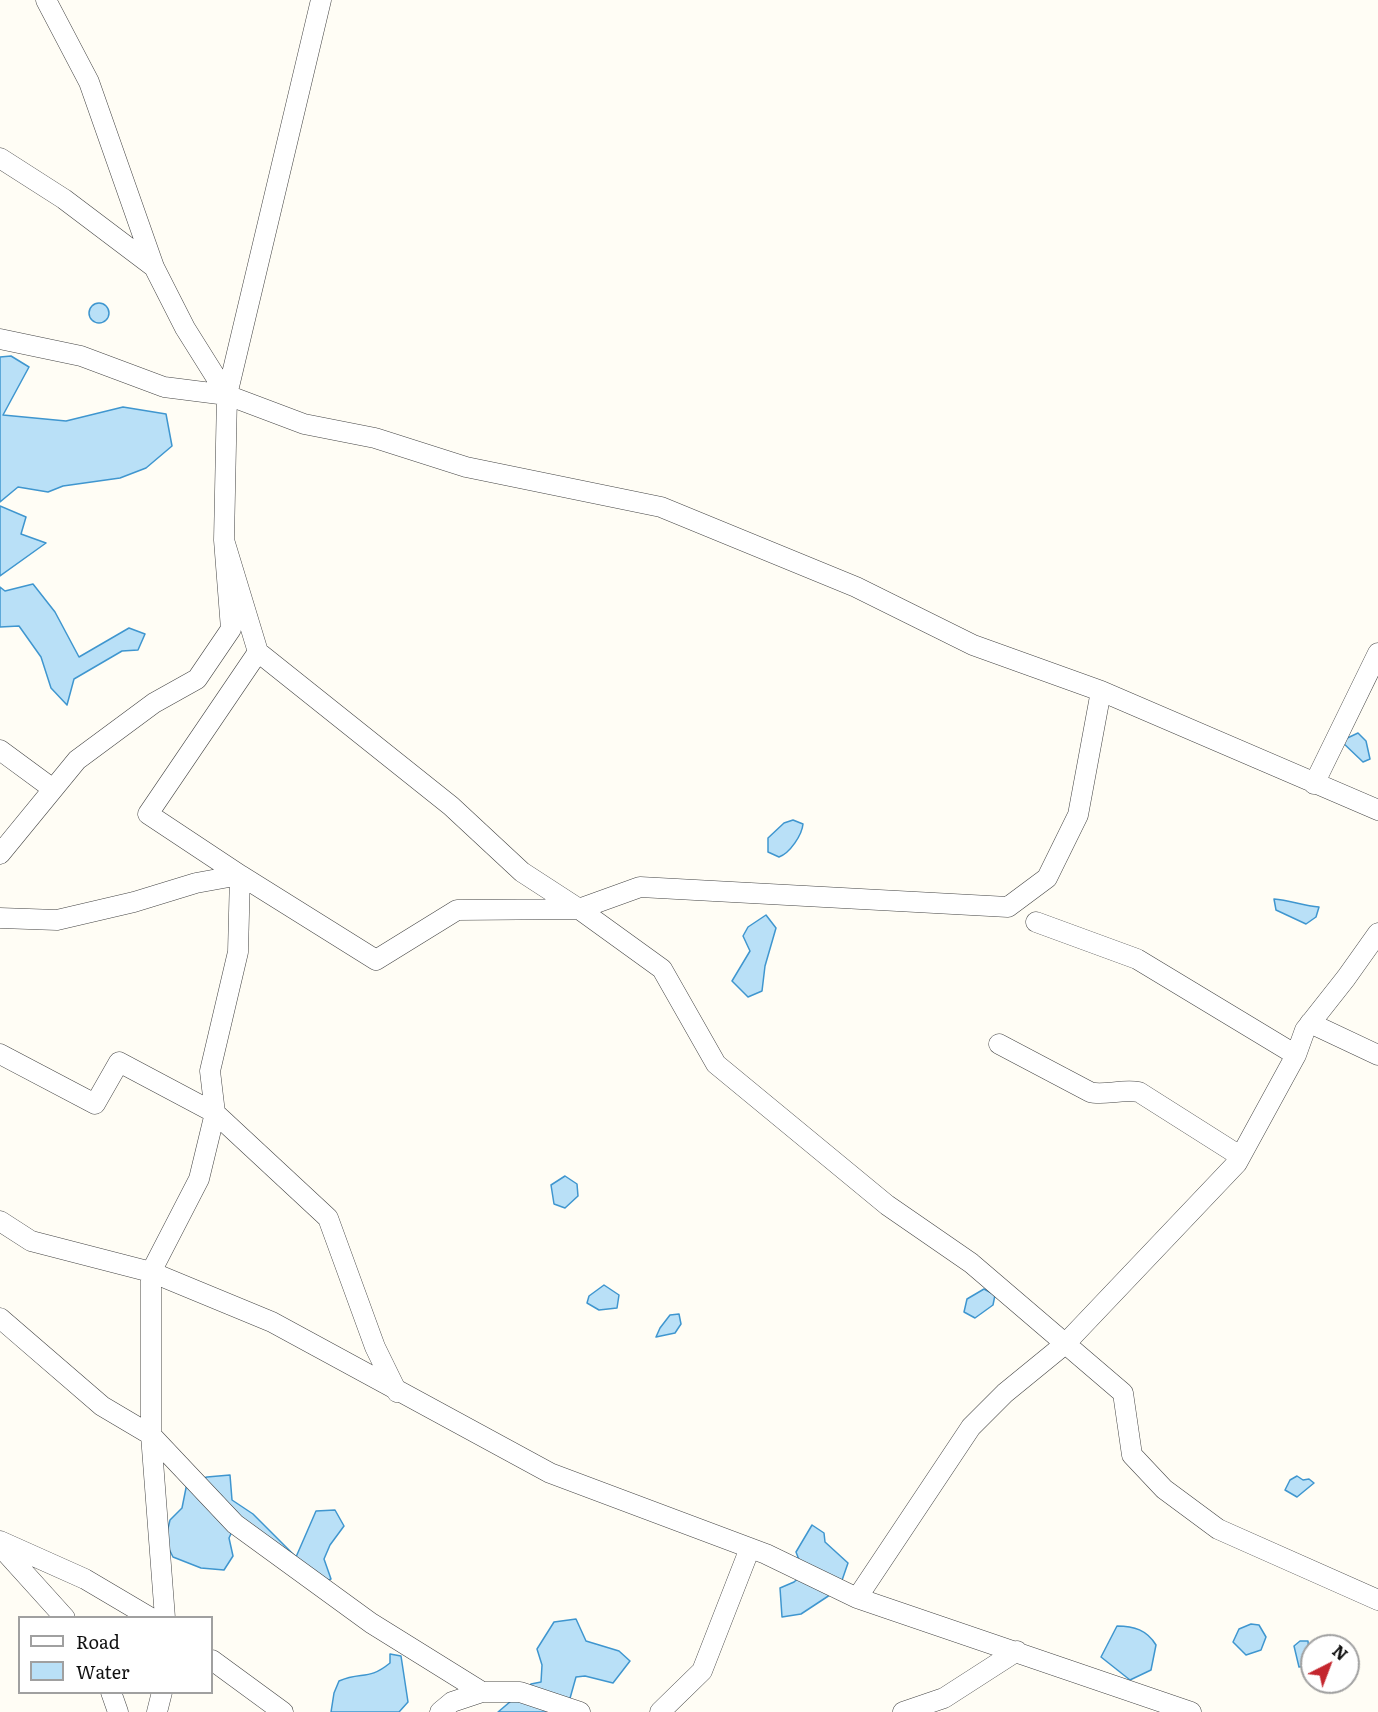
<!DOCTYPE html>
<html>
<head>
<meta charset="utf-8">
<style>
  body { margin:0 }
  #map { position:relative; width:1378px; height:1712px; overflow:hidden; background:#fffdf5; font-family:Literata,serif }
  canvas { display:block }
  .legend { position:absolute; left:18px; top:1616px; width:195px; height:78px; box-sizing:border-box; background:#fff; border:2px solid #a0a0a0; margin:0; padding:8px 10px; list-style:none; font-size:18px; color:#111 }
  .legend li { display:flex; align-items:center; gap:12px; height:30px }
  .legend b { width:30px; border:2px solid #a0a0a0 }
  .north { position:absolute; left:1300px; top:1634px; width:60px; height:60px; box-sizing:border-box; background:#fff; border:2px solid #a0a0a0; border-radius:50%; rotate:42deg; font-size:16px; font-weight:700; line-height:24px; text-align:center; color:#111 }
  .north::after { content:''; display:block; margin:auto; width:21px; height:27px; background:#c4262e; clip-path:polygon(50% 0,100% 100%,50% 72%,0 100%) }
</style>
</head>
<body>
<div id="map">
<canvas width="1378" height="1712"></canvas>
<ul class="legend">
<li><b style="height:8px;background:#fff"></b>Road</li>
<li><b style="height:16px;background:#b9e0f7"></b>Water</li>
</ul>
<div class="north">N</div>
</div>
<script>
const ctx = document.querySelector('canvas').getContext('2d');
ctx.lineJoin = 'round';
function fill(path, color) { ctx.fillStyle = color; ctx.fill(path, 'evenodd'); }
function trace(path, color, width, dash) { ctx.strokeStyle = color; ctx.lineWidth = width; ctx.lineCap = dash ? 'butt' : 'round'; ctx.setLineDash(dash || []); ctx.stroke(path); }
const water = new Path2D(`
  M89 313a10 10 0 1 1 20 0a10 10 0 1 1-20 0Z
  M 11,356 L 29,367 L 3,415 L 66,421 L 123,407 L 166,414 L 172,446 L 146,468 L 120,478 L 63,486 L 48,492 L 18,487 L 0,502 L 0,357 Z
  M 0,506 L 26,517 L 21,534 L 46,543 L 0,576 Z
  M 33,584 L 55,612 L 79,657 L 129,628 L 145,634 L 138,650 L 122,651 L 74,679 L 67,705 L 51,688 L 41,657 L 19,626 L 0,627 L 0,587 L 5,591 Z
  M 1358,733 L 1366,741 L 1370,759 L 1363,762 L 1341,741 Z
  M 793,820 L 803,824 C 802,835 790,853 779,857 L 768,852 L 768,838 L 784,823 Z
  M 1274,899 C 1290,900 1303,906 1319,907 L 1316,917 L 1306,924 L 1276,910 Z
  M 766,915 L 776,928 L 765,966 L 762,991 L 748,997 L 732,981 L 750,951 L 743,936 L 748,927 Z
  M 565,1176 L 577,1184 L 578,1196 L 565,1208 L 554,1204 L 551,1185 Z
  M 604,1285 L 619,1295 L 617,1308 L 599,1310 L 587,1303 L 589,1296 Z
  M 984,1289 L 995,1295 L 993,1305 L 975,1318 L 964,1312 L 967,1299 Z
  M 679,1314 L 681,1324 L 675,1333 L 656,1337 L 660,1328 L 670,1315 Z
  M 230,1475 L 232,1500 L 253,1514 L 296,1557 L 316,1511 L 335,1510 L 344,1526 L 330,1545 L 324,1559 L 331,1579 L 319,1584 L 235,1525 L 229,1538 L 233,1556 L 224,1570 L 201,1568 L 173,1557 L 165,1541 L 170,1520 L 182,1508 L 187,1483 L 207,1477 Z
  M 1297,1476 L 1303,1480 L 1309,1479 L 1314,1483 L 1297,1497 L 1285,1490 L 1290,1480 Z
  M 812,1525 L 824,1533 L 825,1542 L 848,1563 L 839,1589 L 801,1614 L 782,1617 L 780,1588 L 794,1582 L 804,1573 L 796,1552 Z
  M 576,1619 L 586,1641 L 619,1651 L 630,1661 L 613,1683 L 585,1676 L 576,1677 L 567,1709 L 560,1712 L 498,1712 L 531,1684 L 541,1682 L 542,1665 L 537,1649 L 554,1622 Z
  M 1251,1624 L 1259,1625 L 1266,1637 L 1261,1650 L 1246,1655 L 1233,1642 L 1239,1629 Z
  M 1117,1626 C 1134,1626 1147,1630 1156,1645 L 1151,1670 L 1130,1680 L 1101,1657 Z
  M 1300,1641 L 1308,1641 L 1310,1665 L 1299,1667 L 1294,1646 Z
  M 390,1654 L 401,1656 L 408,1702 L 399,1712 L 331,1712 L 334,1693 L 339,1681 C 362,1671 368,1681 390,1663 Z`);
fill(water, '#b9e0f7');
trace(water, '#3f96cf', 1.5);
const minor = new Path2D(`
  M 46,0 L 89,82 L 154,267 L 185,328 L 227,395
  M 0,158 L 64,199 L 154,267
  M 0,339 L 81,356 L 164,387 L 227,395 L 304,424 L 375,438 L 466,467 L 661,507 L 856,587 L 973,645 L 1101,691 L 1378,810
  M 258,652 L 451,806 L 522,872 L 579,909 L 662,969 L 716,1064 L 887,1205 L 971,1263 L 1123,1393 L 1132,1455 L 1164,1489 L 1218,1529 L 1378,1600
  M 0,750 L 53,789
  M 1314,784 L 1378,653
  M 0,854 L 77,760 L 154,703 L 197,679 L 231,629 L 224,540 L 227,395 L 321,0
  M 0,918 L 57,920 L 134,902 L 196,883 L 240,875 L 376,960 L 457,910 L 579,909 L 640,887 L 1008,907 L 1047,878 L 1078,815 L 1101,691
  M 1036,922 L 1137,959 L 1296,1055
  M 1310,1023 L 1378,1055
  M 999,1044 L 1090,1092 C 1102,1096 1121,1089 1139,1092 L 1240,1156
  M 0,1054 L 95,1104 L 119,1062 L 215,1113 L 328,1218 L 375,1347 L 397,1392
  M 0,1221 L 31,1241 L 151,1272 L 272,1322 L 550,1473 L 766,1554 L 857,1598 L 1191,1712
  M 0,1318 L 102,1406 L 151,1435 L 235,1524 L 371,1623 L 482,1692 L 520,1692 L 580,1712
  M 0,1541 L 85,1579 L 151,1618
  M 0,1546 L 65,1618
  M 857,1598 L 971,1427 L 1005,1393 L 1065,1344 L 1237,1163 L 1296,1055 L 1305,1030 L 1346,978 L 1378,933
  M 165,1618 L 151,1435 L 151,1272 L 199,1179 L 215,1113 L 210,1071 L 238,952 L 240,875 L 148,814 L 258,652 L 224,540
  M 212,1660 L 283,1712
  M 111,1692 L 118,1712
  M 157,1712 L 162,1692
  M 440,1712 L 452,1702 L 482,1692
  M 660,1712 L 702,1671 L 750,1548
  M 903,1712 L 944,1698 L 1017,1651`);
trace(minor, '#444', 21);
trace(minor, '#fff', 20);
</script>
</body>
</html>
